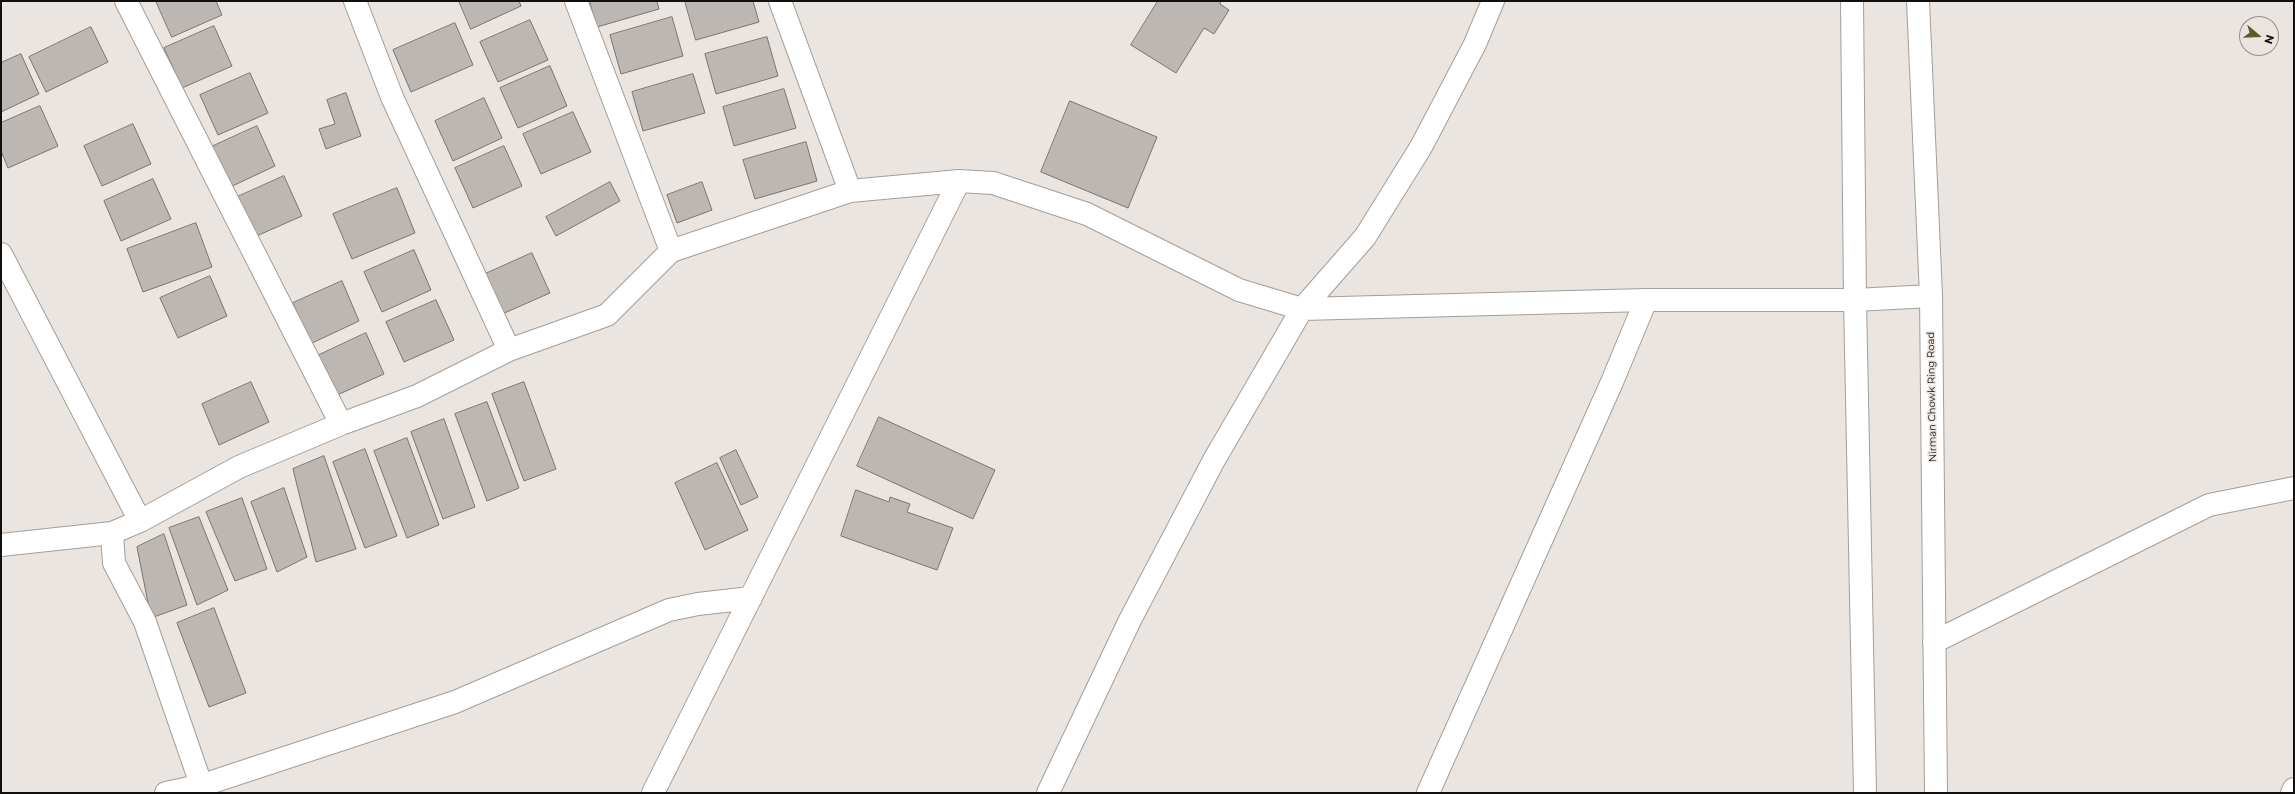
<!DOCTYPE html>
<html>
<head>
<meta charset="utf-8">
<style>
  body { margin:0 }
  #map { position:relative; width:2295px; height:794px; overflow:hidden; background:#eae5e0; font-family:Montserrat,sans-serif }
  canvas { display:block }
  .frame { position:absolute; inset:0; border:2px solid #11100e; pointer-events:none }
  .north { position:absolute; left:2239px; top:16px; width:40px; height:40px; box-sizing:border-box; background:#eae5e0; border:1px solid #93908c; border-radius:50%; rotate:109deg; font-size:11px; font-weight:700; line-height:16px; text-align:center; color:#11100e }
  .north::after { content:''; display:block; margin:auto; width:14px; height:18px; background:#5d5c29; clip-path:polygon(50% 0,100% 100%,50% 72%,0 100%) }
</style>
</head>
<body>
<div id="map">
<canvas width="2295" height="794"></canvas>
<div class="frame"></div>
<div class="north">N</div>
</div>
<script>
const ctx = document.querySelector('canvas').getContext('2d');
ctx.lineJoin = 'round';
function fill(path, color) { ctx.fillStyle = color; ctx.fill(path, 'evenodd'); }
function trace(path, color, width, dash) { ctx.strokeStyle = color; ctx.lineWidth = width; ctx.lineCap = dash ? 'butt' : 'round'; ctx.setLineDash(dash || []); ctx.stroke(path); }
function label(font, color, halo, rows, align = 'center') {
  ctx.font = font + ' Montserrat,sans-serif'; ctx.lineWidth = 3; ctx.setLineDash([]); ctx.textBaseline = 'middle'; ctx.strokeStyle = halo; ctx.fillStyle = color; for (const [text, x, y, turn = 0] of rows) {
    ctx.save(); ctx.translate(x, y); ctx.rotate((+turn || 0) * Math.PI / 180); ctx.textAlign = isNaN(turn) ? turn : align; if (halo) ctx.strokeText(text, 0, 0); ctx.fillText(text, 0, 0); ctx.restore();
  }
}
const building = new Path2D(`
  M 156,1 L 216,1 L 222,15 L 172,37 Z
  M 459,1 L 519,1 L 521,6 L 471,29 Z
  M 590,1 L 657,1 L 659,9 L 597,27 Z
  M 685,1 L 753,1 L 759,22 L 696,40 Z
  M 1158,1 L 1221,1 L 1220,4 L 1229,10 L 1214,34 L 1204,28 L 1176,73 L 1131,45 Z
  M 672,17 L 683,56 L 621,74 L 610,35 Z
  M 530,20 L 548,60 L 498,82 L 480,42 Z
  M 455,23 L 473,65 L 411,92 L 393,50 Z
  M 214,26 L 232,66 L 182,88 L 164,48 Z
  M 91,27 L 108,62 L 46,92 L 29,57 Z
  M 767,37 L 778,76 L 716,94 L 705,54 Z
  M 21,54 L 39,94 L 1,112 L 1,63 Z
  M 550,66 L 567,106 L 518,128 L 500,88 Z
  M 250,73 L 268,113 L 218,135 L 200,95 Z
  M 693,74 L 705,113 L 643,131 L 632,92 Z
  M 784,89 L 796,128 L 734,146 L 723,107 Z
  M 346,93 L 361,136 L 326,149 L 319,129 L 335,124 L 327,100 Z
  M 484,98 L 502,138 L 453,161 L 435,121 Z
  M 1070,101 L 1157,137 L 1128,208 L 1041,172 Z
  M 40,106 L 58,146 L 8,168 L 1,151 L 1,123 Z
  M 573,112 L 591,152 L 541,174 L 523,134 Z
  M 133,124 L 151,164 L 102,186 L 84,146 Z
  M 257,126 L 275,166 L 226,189 L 209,148 Z
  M 806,142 L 817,181 L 755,199 L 743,160 Z
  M 504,146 L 522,186 L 473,208 L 455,168 Z
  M 284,176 L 302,216 L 252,238 L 235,198 Z
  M 153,179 L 171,219 L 121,241 L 104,201 Z
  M 610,182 L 620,201 L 556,236 L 546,217 Z
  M 702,182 L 712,210 L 677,223 L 667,195 Z
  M 397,188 L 415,233 L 352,259 L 333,214 Z
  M 196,223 L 212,267 L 143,292 L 127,249 Z
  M 414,250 L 431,290 L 382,312 L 364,272 Z
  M 532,253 L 550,293 L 500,315 L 483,275 Z
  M 210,276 L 227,316 L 178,338 L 160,298 Z
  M 342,281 L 359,321 L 310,344 L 293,303 Z
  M 436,300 L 454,340 L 404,362 L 386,322 Z
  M 366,333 L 384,374 L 335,396 L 317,356 Z
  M 251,382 L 269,422 L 219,445 L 202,404 Z
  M 524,382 L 556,469 L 524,481 L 492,394 Z
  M 487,402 L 519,488 L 487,501 L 455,414 Z
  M 879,417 L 995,470 L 973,519 L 857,466 Z
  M 444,419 L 475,507 L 443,519 L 411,432 Z
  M 407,438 L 439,525 L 407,538 L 374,451 Z
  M 365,449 L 397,536 L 365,548 L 333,462 Z
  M 736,450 L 758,497 L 741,505 L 720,458 Z
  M 324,456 L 356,549 L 316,562 L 293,469 Z
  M 717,463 L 748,530 L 705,550 L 675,483 Z
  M 284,488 L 307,557 L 277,572 L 251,502 Z
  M 856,490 L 889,502 L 890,497 L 910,504 L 907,512 L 953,528 L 937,570 L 841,536 Z
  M 242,498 L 267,569 L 235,581 L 206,512 Z
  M 199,517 L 228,590 L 197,605 L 169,528 Z
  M 164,534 L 187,605 L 151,618 L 137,547 Z
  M 214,608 L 246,693 L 209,707 L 177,623 Z`);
fill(building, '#bcb7b2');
trace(building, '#78746f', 1);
const minor = new Path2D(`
  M 126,1 L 341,424
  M 355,1 L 392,97 L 509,350
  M 576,1 L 671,251
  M 780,1 L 850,191
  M 1,254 L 140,521
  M 112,533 L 114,563 L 145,622 L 204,793
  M 1,545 L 112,533 L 140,521 L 239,467 L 341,424 L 417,396 L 509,350 L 607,315 L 671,251 L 850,191 L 959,181 L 993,183 L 1087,214 L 1239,290 L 1302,309 L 1646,300
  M 1934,642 L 2209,505 L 2294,488
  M 166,793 L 203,785 L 455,702 L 669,610 L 698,604 L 751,598
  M 653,793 L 959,181
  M 1048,793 L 1130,620 L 1214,460 L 1302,309 L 1365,237 L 1421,147 L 1475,44 L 1493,1
  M 1428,793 L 1612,382 L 1646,300 L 1855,300 L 1931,296
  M 2292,793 L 2294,789`);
const major = new Path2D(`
  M 1852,1 L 1855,300 L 1865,793
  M 1918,1 L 1931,296 L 1936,793`);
trace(minor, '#a39e99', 24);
trace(major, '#a39e99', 24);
trace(minor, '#fff', 22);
trace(major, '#fff', 22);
label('10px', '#11100e', '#eae5e0', [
  ["Nirman Chowk Ring Road",1932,397,-91]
]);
</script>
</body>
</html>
